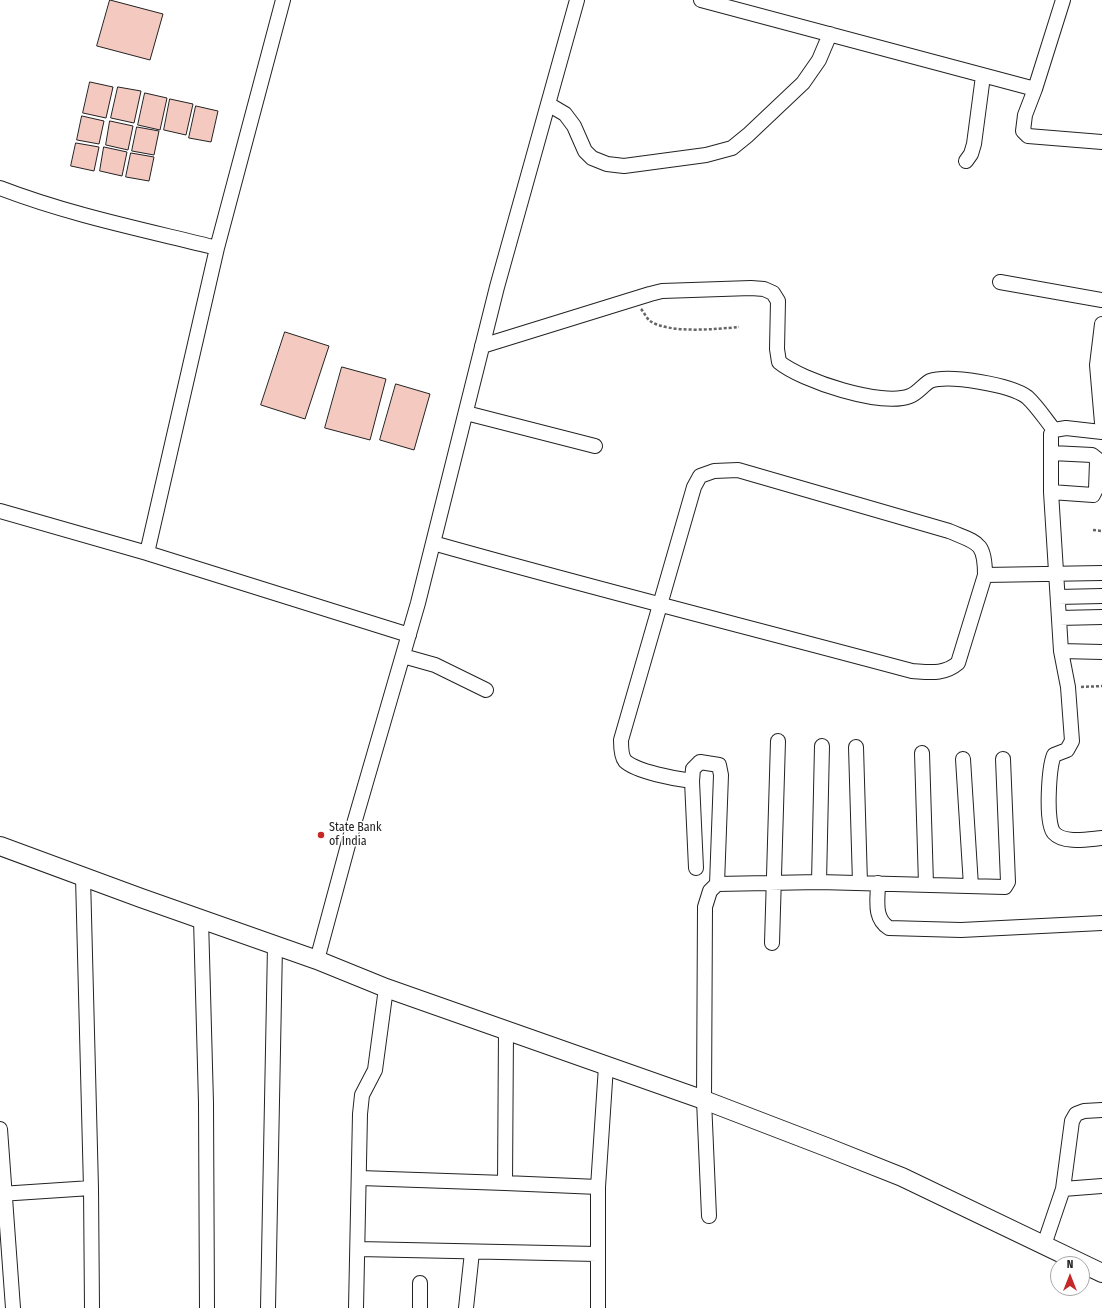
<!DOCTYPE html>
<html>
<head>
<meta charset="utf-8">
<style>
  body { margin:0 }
  #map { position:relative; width:1102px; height:1308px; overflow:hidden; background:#fff; font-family:"Fira Sans Condensed",sans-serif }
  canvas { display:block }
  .north { position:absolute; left:1050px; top:1256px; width:40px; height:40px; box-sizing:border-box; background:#fff; border:1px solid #a7a7a7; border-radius:50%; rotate:0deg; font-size:11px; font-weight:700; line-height:16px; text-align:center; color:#222 }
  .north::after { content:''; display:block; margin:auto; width:14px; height:18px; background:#c62828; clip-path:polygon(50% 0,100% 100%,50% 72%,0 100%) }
</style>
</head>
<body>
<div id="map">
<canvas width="1102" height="1308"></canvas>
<div class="north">N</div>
</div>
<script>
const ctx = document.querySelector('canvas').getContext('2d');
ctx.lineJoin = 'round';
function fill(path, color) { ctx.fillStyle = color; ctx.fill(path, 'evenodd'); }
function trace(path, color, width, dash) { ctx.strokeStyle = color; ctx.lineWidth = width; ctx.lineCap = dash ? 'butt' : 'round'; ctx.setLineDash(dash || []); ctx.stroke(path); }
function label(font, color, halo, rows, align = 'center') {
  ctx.font = font + ' "Fira Sans Condensed",sans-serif'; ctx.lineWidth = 3; ctx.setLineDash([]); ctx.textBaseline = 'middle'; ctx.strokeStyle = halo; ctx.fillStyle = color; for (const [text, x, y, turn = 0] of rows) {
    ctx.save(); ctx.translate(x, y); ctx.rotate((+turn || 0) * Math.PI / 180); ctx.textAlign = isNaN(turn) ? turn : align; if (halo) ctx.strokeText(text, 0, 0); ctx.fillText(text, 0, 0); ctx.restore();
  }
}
const building = new Path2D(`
  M 110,0 L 163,14 L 150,60 L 97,46 Z
  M 90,82 L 113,87 L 106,118 L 83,113 Z
  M 118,87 L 141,91 L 134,123 L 111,118 Z
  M 145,93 L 167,98 L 160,130 L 138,125 Z
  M 170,99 L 193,104 L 186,135 L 164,130 Z
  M 196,106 L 218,111 L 211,142 L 189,138 Z
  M 82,116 L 104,121 L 99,144 L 77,140 Z
  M 110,121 L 133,126 L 128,150 L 106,145 Z
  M 137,127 L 159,131 L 154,155 L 132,151 Z
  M 76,143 L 99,147 L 94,171 L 71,166 Z
  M 104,147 L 127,152 L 122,176 L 100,171 Z
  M 131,153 L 154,157 L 149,181 L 126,177 Z
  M 285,332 L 329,346 L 305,419 L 261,405 Z
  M 342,367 L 386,379 L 370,440 L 325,428 Z
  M 396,384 L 430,394 L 414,450 L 380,440 Z`);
fill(building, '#f3c9c0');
trace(building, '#222', 1);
const minor = new Path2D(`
  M 701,0 L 1035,89 L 1063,0
  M 1035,89 L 1025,115 L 1023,131 L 1028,136 L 1102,142
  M 548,104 L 565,114 L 574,126 L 585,151 L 592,158 L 607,164 L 624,166 L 706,155 L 732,148 L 748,135 L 803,83 L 819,60 L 830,34
  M 966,161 L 971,154 L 974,144 L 983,76
  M 0,188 C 70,215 145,230 217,248
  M 1000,282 L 1102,300
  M 1102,324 L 1097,365 L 1102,423
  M 482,346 L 650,294 L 662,291 L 751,288 L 764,289 L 773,293 L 778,301 L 777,349 L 779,362 C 802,381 882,407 910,396 C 918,393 923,385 930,381 C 949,374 1011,385 1027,397 C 1037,406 1046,420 1054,430
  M 466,413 L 595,446
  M 1102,432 L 1066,428 L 1054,430 L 1051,434 L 1051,492 L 1061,651 L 1068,687 L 1072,741 L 1067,750 L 1054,755 C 1049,767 1045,823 1054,833 C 1064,844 1089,839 1102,838
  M 1051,492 L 1093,495 L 1096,489 L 1097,462 L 1097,459 L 1092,455 L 1052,453
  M 0,511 L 147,553 L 409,635
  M 433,543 C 592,588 752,628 912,671 C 929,672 944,675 958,663 L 985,575
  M 147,553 L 217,248 L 283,0
  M 1058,597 L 1102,596
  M 1059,618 L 1102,617
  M 1061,651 L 1102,652
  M 403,656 L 435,665 L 486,690
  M 856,747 L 860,883
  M 922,753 L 926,884
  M 963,759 L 971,886
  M 692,781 L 693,769 L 700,762 L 719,765 L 721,775 L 717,884 L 710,891 L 705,907 L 704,1100 L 709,1216
  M 696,868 L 692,781 C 676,779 637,772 625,761 C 621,756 621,746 621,740 L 694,487 L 700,476 L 714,471 L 738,470 L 949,531 C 977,543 985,541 985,575 L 1102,573
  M 819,882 L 822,746
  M 878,883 C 878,899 873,918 889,928 L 961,930 L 1102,923
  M 717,884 L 819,882 L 1005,887 L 1008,882 L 1003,759
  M 201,919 L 206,1103 L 207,1308
  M 772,943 L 778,741
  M 317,960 L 351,834 L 418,603 L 497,287 L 577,0
  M 0,1129 L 13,1308
  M 360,1178 L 505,1183 L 506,1031
  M 505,1183 L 598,1187
  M 91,1188 L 92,1308
  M 1063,1189 L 1102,1186
  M 0,1194 L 91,1188 L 83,877
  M 1044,1245 L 1063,1189 L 1072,1121 L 1076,1114 L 1084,1111 L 1102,1110
  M 358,1249 L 597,1254
  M 268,1308 L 275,946
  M 356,1308 L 360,1114 L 362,1095 L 375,1070 L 386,988
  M 420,1308 L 420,1283
  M 466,1308 L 472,1252
  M 598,1308 L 598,1187 L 606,1066`);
const major = new Path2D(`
  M 0,846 L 141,898 L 317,960 L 386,988 L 704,1100 L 829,1148 L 902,1177 L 1102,1273`);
trace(minor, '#222', 16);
trace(major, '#222', 20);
trace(new Path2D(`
  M 641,309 C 644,312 647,319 650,321 C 670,334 716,329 739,327
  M 1093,530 L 1102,531
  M 1081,687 L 1102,686`), '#646464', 2.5, [3, 2]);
trace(minor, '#fff', 14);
trace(major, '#fff', 18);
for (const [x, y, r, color] of [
  [321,835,4,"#c62828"]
]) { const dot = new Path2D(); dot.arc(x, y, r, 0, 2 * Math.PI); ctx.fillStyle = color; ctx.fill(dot); trace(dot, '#fff', 1.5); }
label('12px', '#222', '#fff', [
  ["State Bank",329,828],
  ["of India",329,842]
], 'left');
</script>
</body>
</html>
